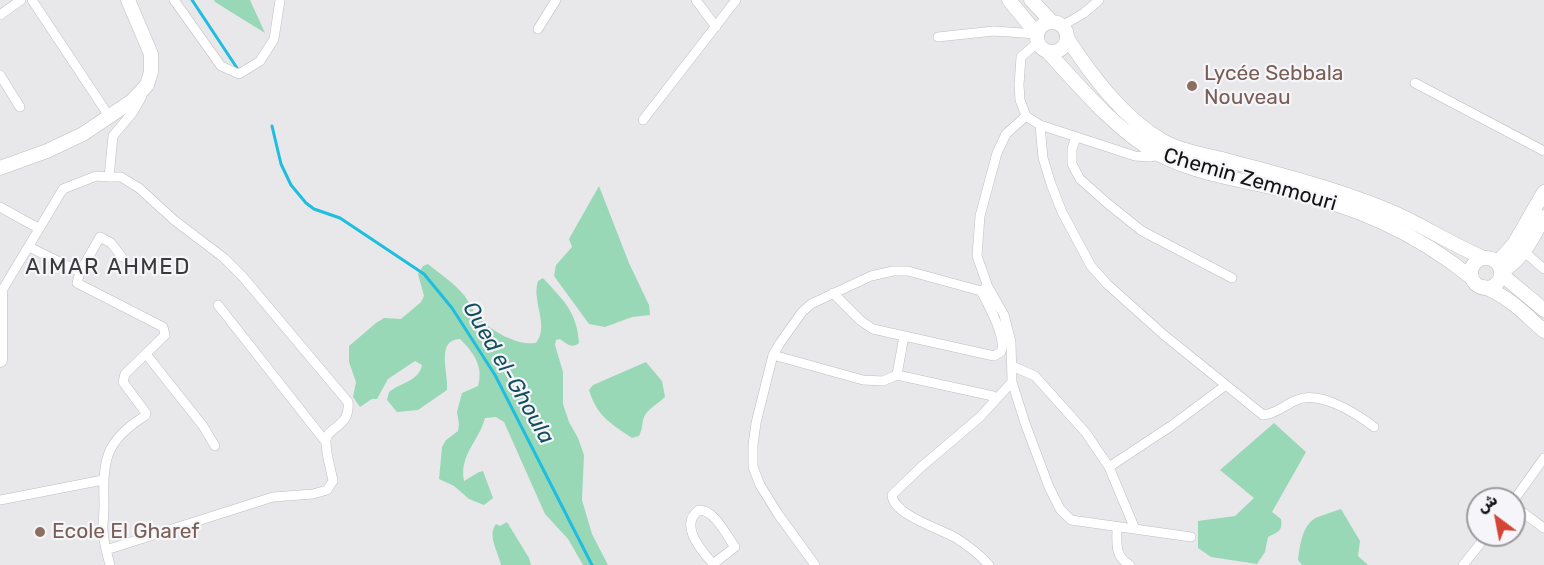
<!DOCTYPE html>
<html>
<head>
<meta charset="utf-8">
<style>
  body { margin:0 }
  #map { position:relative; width:1544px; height:565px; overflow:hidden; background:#e8e8eb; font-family:Rubik,Vazirmatn,sans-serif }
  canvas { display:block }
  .north { position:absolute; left:1466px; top:487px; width:60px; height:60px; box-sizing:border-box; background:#f6f5f9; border:2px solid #9b9b9d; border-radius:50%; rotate:328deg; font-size:16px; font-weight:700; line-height:24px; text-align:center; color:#131314 }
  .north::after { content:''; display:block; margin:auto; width:21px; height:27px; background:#d34635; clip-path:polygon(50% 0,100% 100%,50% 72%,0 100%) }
</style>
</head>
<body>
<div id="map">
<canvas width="1544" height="565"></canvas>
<div class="north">ش</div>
</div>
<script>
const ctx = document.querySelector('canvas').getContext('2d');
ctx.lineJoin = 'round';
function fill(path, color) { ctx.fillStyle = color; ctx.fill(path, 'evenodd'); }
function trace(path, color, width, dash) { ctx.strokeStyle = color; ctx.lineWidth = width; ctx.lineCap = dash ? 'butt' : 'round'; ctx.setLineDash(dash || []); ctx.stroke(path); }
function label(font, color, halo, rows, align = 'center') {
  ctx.font = font + ' Rubik,sans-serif'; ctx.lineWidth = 4.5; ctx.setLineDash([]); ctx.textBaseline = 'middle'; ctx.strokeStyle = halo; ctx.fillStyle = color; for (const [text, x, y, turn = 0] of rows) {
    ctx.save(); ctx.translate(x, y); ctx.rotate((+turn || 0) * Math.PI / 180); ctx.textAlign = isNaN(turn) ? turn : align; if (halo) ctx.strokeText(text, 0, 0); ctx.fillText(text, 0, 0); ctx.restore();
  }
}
fill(new Path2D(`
  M 214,0 L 250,0 L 265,33 L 215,2 Z
  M 599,186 L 629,263 L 649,305 L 650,315 L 632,317 L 605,327 L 589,324 L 554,276 L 556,265 L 572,247 L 569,239 Z
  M 428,264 C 440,274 454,283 464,295 C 469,302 472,309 477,316 C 490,330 516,346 536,343 C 550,325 531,301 538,281 L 543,278 C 563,300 577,311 579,343 C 572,349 567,344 560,339 L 556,340 L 555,345 L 563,372 L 563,404 L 569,422 L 578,438 L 584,455 L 582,500 L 592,534 L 608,565 L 583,565 L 568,539 L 545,514 L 504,422 L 496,417 L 485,418 C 479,441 459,455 464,481 L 479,472 L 483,471 L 493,498 L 484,505 L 469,499 L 454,486 L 439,479 L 442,447 L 446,440 L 458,431 L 459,424 L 457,412 L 462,393 L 478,386 C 484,366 473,352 460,339 C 435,340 449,373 447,390 L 418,410 L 397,412 L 387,400 L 389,392 C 400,383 419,381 422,365 L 415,361 L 388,379 L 377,399 L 372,399 L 360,407 L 353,397 L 356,382 L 349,362 L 349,346 L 376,323 L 384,318 L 401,319 L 421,302 L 424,296 L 418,274 L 423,266 Z
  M 646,362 L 662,381 L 665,397 C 658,404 645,410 643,420 C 642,426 642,430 639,436 L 632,438 C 610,423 597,416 589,390 L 593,385 Z
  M 1274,423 L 1306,452 L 1272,512 L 1281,519 C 1283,531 1278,532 1268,537 L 1265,552 L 1257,564 L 1211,557 L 1198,548 L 1198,521 L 1235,516 L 1254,498 L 1220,470 Z
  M 1341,509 L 1360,541 L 1358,556 L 1368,565 L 1302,565 L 1298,560 C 1300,546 1302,523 1318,517 C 1325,514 1333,512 1341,509 Z
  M 507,522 L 529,558 L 531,565 L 501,565 C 498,551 487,536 496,524 L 500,526 Z`), '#98d8b7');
trace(new Path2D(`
  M 192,0 L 237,68
  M 272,126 L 281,164 L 291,185 L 306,203 L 314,209 L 340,218 L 424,274 L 452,308 L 495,375 L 592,565`), '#1fbddf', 3);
const street = new Path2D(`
  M 32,0 L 109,116
  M 174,0 L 221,66 L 239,74 L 260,61 L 274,39 L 280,0
  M 696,0 L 716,27
  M 0,15 L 21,0
  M 1062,26 L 1084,13 L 1099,0
  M 538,29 L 556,0
  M 938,37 L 994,31 L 1037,34
  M 1037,43 L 1021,57 L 1019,85 L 1020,100 L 1026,116 L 1040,125 L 1135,156 L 1150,157 L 1159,155
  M 0,75 L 20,107
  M 1415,83 L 1544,151
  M 1026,116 L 1006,134 L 997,153 L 980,216 L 977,256 L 988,287 L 1004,315 L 1011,342 L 1012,382 L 1025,423 L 1049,487 L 1060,509 L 1071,520 L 1191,537
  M 643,120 L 736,0
  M 1040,125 L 1043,158 L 1051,184 L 1062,212 L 1091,266 L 1107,284 L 1164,335 L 1263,415 C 1279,413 1283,405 1297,400 C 1319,390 1356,413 1374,427
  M 1076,137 L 1072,149 L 1072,164 L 1080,179 L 1107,203 L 1142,231 L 1232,278
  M 0,207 L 38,228
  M 29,247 L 80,272
  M 1527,249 L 1528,255 L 1544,269
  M 833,293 L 861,321 L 873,329 L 994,356 L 1001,352 C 1007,338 988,304 981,291
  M 0,294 L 63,189 L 96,176 L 109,177
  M 218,305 L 325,441
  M 146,354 L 203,426 L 215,446
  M 773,355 L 863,380 L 883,381 L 897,375 L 904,336
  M 1012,366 L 1035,376 L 1086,433 L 1109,467 L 1135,529
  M 897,375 L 993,396
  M 1109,467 L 1171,426 L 1226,385
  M 0,500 L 103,480
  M 1514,500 L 1544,458
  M 1514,506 L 1544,528
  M 1117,527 C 1117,542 1114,557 1130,565
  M 106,550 L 273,497 L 313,494 L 327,490 L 333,481 C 331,469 326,455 326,442 C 325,427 351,428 348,402 L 243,277 L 224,258 L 174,220 L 139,188 L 121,177 L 109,177 L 113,136 L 133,112 L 142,96
  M 713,564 L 735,547 C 726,535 715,510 699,510 C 678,525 702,551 713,564 L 714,565
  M 110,565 C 107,553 103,541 103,529 C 103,521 104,513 104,505 C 103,461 104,441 145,416 L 146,413 L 123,382 L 125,374 L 165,335 L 163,327 L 77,283 L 80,272 L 100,237 L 111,243 L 122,257
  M 815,565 L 778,514 L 760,485 L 753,467 L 753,445 L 756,423 L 773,355 L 780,343 L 802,312 L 811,304 L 871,276 L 893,271 L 908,271 L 981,291 L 988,287
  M 989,565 C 980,555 967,545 956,538 C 941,529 893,515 892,495 L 920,468 L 980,417 L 1012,382
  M 1463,565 L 1487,535`);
const secondary = new Path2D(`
  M 1009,0 L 1037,34
  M 1031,0 L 1052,22
  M1037 37a15 15 0 1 1 30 0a15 15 0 1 1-30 0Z
  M 1067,38 C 1092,76 1123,118 1163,141 C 1183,152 1207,155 1229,161 C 1271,172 1315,183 1356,198 C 1376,205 1397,213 1415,223 C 1438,235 1460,248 1484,258
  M 1048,52 C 1080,87 1117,131 1158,154 C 1193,173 1242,180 1280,189 C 1353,205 1414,231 1472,278
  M 0,168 L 47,151 L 83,134 L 132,101 L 147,85 L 151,72 L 151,54 L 128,0
  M1471 273a15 15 0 1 1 30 0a15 15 0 1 1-30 0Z
  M 1497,263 L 1514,244 L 1544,192
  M 1501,272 C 1523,259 1532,239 1544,217
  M 1501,274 L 1544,310
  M 1484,287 C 1508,296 1525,314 1544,331
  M 0,293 L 0,360`);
trace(street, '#bebec1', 10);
trace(secondary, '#bebec1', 15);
trace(street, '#fff', 9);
trace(secondary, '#fff', 14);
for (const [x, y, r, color] of [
  [1192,86,6,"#8d6e63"],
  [40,532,6,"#8d6e63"]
]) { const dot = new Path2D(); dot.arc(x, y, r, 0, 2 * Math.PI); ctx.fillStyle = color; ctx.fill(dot); trace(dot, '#f6f5f9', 2); }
label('21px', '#785e54', '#f6f5f9', [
  ["Lycée Sebbala",1204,74],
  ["Nouveau",1204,98],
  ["Ecole El Gharef",52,532]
], 'left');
label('21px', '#131314', '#f6f5f9', [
  ["Chemin Zemmouri",1250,180,16]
]);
ctx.letterSpacing = '1.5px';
label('22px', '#3a393c', '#f6f5f9', [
  ["AIMAR AHMED",108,268]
]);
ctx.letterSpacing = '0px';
label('italic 22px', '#124e5c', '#f6f5f9', [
  ["Oued el-Ghoula",508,373,60]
]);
</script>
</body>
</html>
